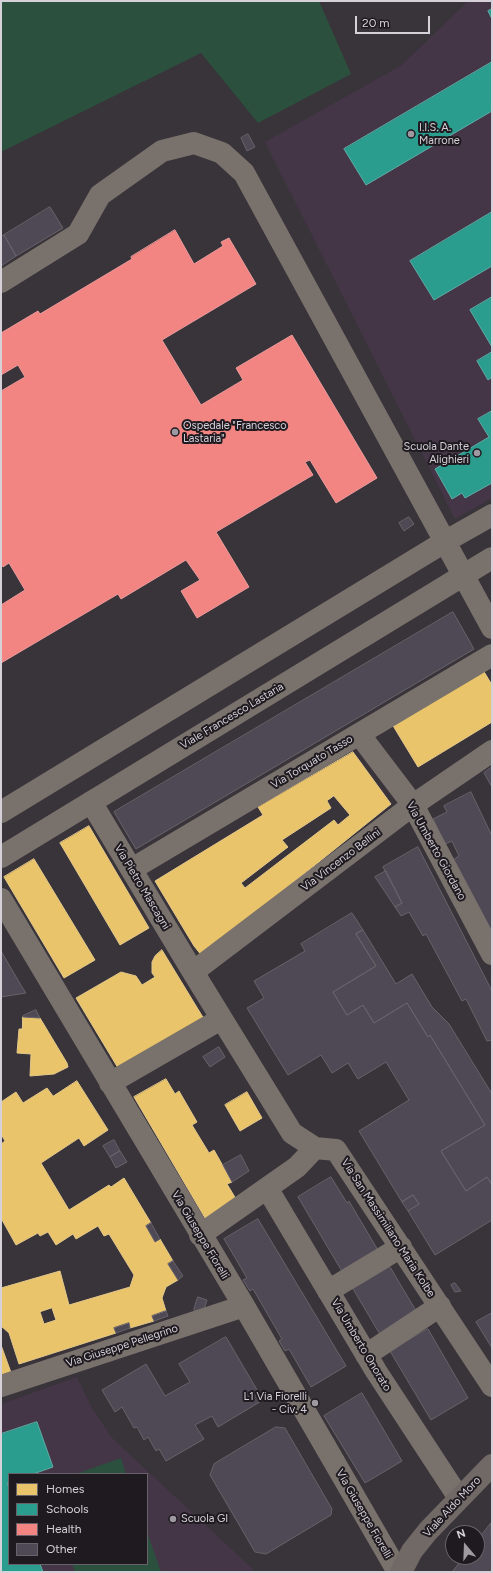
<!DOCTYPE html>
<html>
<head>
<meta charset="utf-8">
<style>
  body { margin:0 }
  #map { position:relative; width:493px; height:1573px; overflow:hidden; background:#39333a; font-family:Figtree,sans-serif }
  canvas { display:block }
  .frame { position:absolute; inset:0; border:2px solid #d6d0d8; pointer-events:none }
  .legend { position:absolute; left:8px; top:1473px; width:140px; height:92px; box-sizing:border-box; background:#1f1a20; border:1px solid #68636a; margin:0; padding:5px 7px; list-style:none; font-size:12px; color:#d6d0d8 }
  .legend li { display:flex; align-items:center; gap:8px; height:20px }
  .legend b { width:20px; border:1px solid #68636a }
  .north { position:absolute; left:445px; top:1525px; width:40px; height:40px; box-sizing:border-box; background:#1f1a20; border:1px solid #68636a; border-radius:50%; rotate:341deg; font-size:11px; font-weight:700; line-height:16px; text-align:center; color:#d6d0d8 }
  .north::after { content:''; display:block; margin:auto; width:14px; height:18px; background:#9f99a1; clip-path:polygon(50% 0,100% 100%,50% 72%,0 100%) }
  .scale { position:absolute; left:355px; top:16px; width:75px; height:18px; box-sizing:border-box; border:2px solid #d6d0d8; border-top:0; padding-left:5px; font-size:12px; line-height:14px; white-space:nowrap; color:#d6d0d8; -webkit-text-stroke:3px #1f1a20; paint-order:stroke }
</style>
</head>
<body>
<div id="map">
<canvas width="493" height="1573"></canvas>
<div class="frame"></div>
<ul class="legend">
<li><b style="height:11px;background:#e9c46a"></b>Homes</li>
<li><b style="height:11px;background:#2a9d8f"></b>Schools</li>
<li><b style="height:11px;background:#f28482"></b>Health</li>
<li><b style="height:11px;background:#4f4956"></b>Other</li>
</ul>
<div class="north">N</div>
<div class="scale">20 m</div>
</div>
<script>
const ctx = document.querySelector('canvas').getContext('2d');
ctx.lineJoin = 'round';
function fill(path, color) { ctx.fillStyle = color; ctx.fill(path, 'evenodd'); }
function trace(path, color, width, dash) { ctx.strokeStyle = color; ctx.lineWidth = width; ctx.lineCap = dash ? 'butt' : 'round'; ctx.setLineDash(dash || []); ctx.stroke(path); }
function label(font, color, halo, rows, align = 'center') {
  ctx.font = font + ' Figtree,sans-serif'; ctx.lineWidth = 4; ctx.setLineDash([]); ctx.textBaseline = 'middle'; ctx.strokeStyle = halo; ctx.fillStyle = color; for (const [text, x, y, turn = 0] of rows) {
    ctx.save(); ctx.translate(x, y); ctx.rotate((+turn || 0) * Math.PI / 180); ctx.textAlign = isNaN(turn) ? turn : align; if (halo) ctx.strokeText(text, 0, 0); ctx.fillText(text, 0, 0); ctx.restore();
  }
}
fill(new Path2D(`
  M 468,1 L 492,1 L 492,498 L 455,519 L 265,142 L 402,65 Z
  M 77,1377 L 92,1408 L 112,1438 L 256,1572 L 1,1572 L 1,1404 ZM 9,1474 L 147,1474 L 147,1564 L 9,1564 Z`), '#443647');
fill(new Path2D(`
  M 1,1 L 319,1 L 351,74 L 258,123 L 201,53 L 1,152 Z
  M 121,1458 L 126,1474 L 76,1474 Z
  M 147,1532 L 161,1572 L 75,1572 L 72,1564 L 147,1564 Z`), '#2b513e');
const homes = new Path2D(`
  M 483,670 L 492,685 L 492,722 L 418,767 L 392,724 Z
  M 353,752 L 391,804 L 202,956 L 194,946 L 155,881 L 263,815 L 258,807 ZM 334,796 L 350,815 L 338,825 L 334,820 L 245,888 L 241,883 L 288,847 L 282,840 L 331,808 L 327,801 Z
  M 89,826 L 149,928 L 120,945 L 60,843 Z
  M 34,859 L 95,960 L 64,978 L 4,877 Z
  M 162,950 L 204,1019 L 118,1068 L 76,998 L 121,972 L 136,976 L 142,985 L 155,977 L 152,973 L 152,962 L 155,956 Z
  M 23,1017 L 40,1018 L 67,1063 L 68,1067 L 54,1074 L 30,1076 L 31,1054 L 17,1053 L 19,1029 L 22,1029 Z
  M 166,1079 L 175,1094 L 179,1091 L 197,1122 L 192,1125 L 209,1153 L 214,1150 L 232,1182 L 227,1184 L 236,1199 L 205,1218 L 134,1097 Z
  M 77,1081 L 108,1130 L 84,1146 L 79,1138 L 41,1163 L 69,1210 L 109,1185 L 111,1187 L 124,1178 L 151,1223 L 146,1226 L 155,1242 L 160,1239 L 173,1261 L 168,1264 L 178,1280 L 166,1287 L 162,1298 L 166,1311 L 152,1316 L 154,1321 L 130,1328 L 129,1323 L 114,1328 L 116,1333 L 19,1364 L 9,1333 L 1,1326 L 1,1288 L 60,1271 L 69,1305 L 130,1287 L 134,1275 L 109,1234 L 104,1236 L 98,1226 L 76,1239 L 73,1234 L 56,1245 L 48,1232 L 40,1236 L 38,1233 L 16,1245 L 1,1218 L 1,1144 L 5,1141 L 1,1134 L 1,1102 L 16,1092 L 23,1103 L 47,1088 L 53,1096 ZM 52,1308 L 56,1320 L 44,1324 L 40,1312 Z
  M 247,1092 L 262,1118 L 240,1131 L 225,1105 Z
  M 1,1345 L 13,1378 L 1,1382 Z`);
fill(homes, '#e9c46a');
trace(homes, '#e3c88b', 1);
const schools = new Path2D(`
  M 492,9 L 492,19 L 488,11 Z
  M 492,62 L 492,111 L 366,185 L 344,149 Z
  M 492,212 L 492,266 L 434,300 L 410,261 Z
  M 492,297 L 492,347 L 470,310 Z
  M 492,352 L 492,377 L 488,380 L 477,361 Z
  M 492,411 L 492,483 L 465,498 L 462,493 L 452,499 L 435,469 L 489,437 L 478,419 Z
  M 37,1422 L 53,1467 L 33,1474 L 9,1474 L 9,1482 L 7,1483 L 9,1488 L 9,1564 L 40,1564 L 43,1572 L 1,1572 L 1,1434 Z`);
fill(schools, '#2a9d8f');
trace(schools, '#5eaca5', 1);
const health = new Path2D(`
  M 175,230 L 194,264 L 223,246 L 221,242 L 229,238 L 256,284 L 162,340 L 201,405 L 243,380 L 236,368 L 292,335 L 377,478 L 336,503 L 310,460 L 305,462 L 313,475 L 216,532 L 249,587 L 197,618 L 181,591 L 200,580 L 186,560 L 121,599 L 118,594 L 1,663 L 1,605 L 25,590 L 9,563 L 3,567 L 1,564 L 1,391 L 25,377 L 18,365 L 1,375 L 1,333 L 38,311 L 40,314 L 132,259 L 131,257 Z`);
fill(health, '#f28482');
trace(health, '#ea9b9c', 1);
const building = new Path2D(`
  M 248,134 L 255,147 L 247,151 L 241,138 Z
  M 50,207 L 63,228 L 16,256 L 4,235 Z
  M 4,235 L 16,256 L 1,266 L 1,237 Z
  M 409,517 L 414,524 L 404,531 L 399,523 Z
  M 453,612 L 474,649 L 136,849 L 114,812 Z
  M 492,767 L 492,787 L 484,773 Z
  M 471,792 L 492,836 L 492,935 L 453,860 L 459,856 L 452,841 L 445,844 L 433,819 L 447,812 L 444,806 Z
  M 418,847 L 492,991 L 492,1043 L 491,1040 L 487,1041 L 466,999 L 462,1001 L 426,934 L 423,936 L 409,912 L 401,916 L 395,907 L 402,903 L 383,867 Z
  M 386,871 L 402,903 L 395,907 L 375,877 Z
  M 352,913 L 363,930 L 356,934 L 376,966 L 333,992 L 345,1012 L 347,1015 L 363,1005 L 374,1023 L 407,1003 L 428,1037 L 430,1035 L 485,1125 L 441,1151 L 466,1191 L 487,1177 L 492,1185 L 492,1220 L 435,1255 L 408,1211 L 419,1204 L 413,1195 L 402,1202 L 359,1131 L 409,1100 L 386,1062 L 358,1079 L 348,1063 L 332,1073 L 321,1055 L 288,1075 L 247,1008 L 264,998 L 254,981 L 305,951 L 301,944 Z
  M 363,930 L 396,984 L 412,974 L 432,1007 L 449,1024 L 492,1094 L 492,1185 L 487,1177 L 466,1191 L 441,1151 L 485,1125 L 430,1035 L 428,1037 L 407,1003 L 374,1023 L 363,1005 L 347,1015 L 333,992 L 376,966 L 356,934 Z
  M 1,951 L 22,987 L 26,993 L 1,997 Z
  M 36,1010 L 40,1018 L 23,1017 L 23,1016 Z
  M 219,1047 L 225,1057 L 210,1067 L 203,1057 Z
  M 114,1140 L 120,1151 L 110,1157 L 103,1146 Z
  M 120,1151 L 127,1162 L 116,1168 L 110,1157 Z
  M 241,1155 L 249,1171 L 232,1182 L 223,1165 Z
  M 331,1177 L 347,1203 L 349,1201 L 379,1252 L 343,1273 L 298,1197 Z
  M 413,1195 L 419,1204 L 408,1211 L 402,1202 Z
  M 258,1219 L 346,1366 L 311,1387 L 289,1349 L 285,1351 L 279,1341 L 282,1339 L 253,1289 L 250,1291 L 243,1280 L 247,1278 L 224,1239 Z
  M 151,1223 L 160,1239 L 155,1242 L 146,1226 Z
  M 173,1261 L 183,1276 L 178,1280 L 168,1264 Z
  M 390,1267 L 418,1314 L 381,1336 L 353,1289 Z
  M 455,1283 L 461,1291 L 455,1292 L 451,1285 Z
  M 198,1297 L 207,1300 L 203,1313 L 194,1310 Z
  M 166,1311 L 168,1316 L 154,1321 L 152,1316 Z
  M 492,1313 L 492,1348 L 476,1322 Z
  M 129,1323 L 130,1328 L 116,1333 L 114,1328 Z
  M 428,1329 L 468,1398 L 431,1420 L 390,1351 Z
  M 226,1337 L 263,1400 L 218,1427 L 212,1416 L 195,1425 L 204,1439 L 166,1461 L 159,1449 L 156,1451 L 148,1437 L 144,1440 L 137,1427 L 134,1428 L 122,1407 L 115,1412 L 102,1390 L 146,1364 L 165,1396 L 190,1382 L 179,1364 Z
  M 362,1393 L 402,1461 L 365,1483 L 324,1416 Z
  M 276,1427 L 285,1428 L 332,1509 L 331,1515 L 266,1554 L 255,1552 L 210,1475 L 214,1464 Z
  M 491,1523 L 492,1572 L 452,1572 L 464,1557 L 477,1557 L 477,1541 Z`);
fill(building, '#4f4956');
trace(building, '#676369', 1);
trace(new Path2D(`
  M 1,282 L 78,234 L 100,195 L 162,151 L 194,143 L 222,153 L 244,173 L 492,628
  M 359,734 L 413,805 L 492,954
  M 91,802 L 193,972 L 292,1133 L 315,1148 L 336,1150 L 492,1386
  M 1,812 L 446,541 L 492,515
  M 1,857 L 492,558
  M 132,869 L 492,655
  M 1,899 L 244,1306 L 398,1572
  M 193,972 L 413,805 L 492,751
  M 110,1083 L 221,1019
  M 267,1188 L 376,1371 L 459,1498
  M 200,1235 L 297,1167 L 315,1148
  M 328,1291 L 401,1247
  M 366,1355 L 440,1306
  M 1,1386 L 244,1306`), '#79726c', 22);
trace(new Path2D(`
  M 401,1572 L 412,1551 L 428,1531 L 492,1465`), '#706966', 22);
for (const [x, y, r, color] of [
  [411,134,4,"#9f99a1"],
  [175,432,4,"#9f99a1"],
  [477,453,4,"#9f99a1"],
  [315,1403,4,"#9f99a1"],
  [173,1519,4,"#9f99a1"]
]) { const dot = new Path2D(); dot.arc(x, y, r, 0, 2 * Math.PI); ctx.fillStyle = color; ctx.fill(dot); trace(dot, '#1f1a20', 1.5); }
label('11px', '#d6d0d8', '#1f1a20', [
  ["I.I.S. A.",419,128],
  ["Marrone",419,141],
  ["Ospedale \"Francesco",183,426],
  ["Lastaria\"",183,439],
  ["Scuola Dante",469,447,"right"],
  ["Alighieri",469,460,"right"],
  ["L1 Via Fiorelli",307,1397,"right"],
  ["- Civ. 4",307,1410,"right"],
  ["Scuola GI",181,1519]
], 'left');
label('11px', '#d6d0d8', '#1f1a20', [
  ["Viale Francesco Lastaria",232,716,-31],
  ["Via Torquato Tasso",312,762,-31],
  ["Via Umberto Giordano",436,851,61],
  ["Via Vincenzo Bellini",341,860,-37],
  ["Via Pietro Mascagni",142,887,59],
  ["Via San Massimiliano Maria Kolbe",388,1228,57],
  ["Via Giuseppe Fiorelli",200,1235,59],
  ["Via Umberto Onorato",361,1345,59],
  ["Via Giuseppe Pellegrino",122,1346,-18],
  ["Viale Aldo Moro",452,1507,-47],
  ["Via Giuseppe Fiorelli",364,1514,60]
]);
</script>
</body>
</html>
